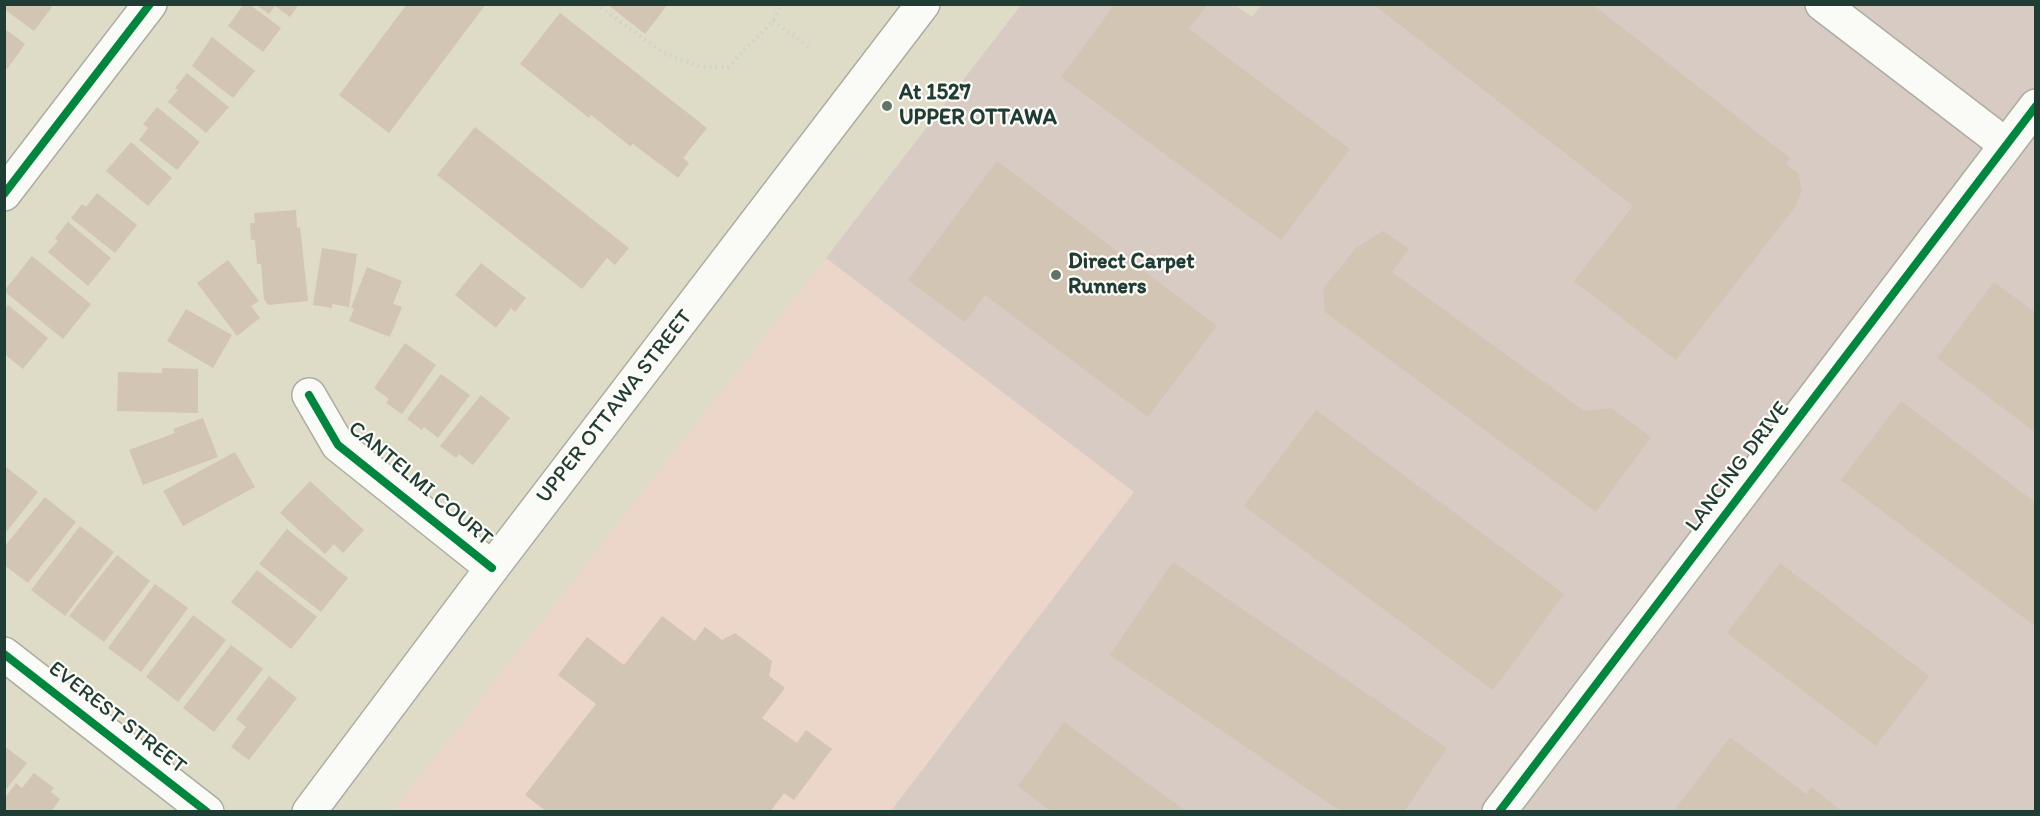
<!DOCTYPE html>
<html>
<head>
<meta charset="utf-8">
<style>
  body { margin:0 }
  #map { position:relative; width:2040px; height:816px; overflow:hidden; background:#dedbc7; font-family:Itim,sans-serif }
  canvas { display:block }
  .frame { position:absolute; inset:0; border:6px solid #1f3d34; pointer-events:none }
</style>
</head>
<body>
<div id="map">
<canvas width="2040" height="816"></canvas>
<div class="frame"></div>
</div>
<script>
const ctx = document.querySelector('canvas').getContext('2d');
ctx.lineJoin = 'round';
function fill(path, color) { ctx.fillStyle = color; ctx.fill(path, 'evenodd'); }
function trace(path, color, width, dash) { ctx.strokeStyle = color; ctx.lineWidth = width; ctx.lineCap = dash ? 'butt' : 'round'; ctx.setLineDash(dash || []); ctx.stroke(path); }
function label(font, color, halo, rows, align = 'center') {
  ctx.font = font + ' Itim,sans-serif'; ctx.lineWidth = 4.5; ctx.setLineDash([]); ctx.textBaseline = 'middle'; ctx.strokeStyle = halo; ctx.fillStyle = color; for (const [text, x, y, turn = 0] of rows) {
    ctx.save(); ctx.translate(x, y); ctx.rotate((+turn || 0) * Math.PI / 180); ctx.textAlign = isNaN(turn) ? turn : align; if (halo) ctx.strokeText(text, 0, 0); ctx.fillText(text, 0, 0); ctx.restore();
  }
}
fill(new Path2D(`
  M 826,258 L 1134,492 L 891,811 L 392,812 Z`), '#ecd5c9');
fill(new Path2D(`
  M 1262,4 L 2035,5 L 2035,811 L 891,811 L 1134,492 L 826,258 L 1021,5 L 1235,5 L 1252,17 Z`), '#d7cbc4');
fill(new Path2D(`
  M 4,4 L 49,4 L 52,7 L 34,31 L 4,9 Z
  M 244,4 L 249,4 L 281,28 L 263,52 L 228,26 Z
  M 255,4 L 299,4 L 290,17 L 275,6 L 269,14 Z
  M 407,4 L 486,4 L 389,133 L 339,95 Z
  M 607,4 L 668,4 L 645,34 Z
  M 1115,4 L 1208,4 L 1189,29 L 1350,149 L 1281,240 L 1061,77 Z
  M 1373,4 L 1592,4 L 1790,158 L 1786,164 L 1798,173 L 1802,190 L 1796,206 L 1676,360 L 1574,281 L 1633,206 Z
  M 560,13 L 707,128 L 683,158 L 689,163 L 678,178 L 633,144 L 630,146 L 591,115 L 589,118 L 520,64 Z
  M 4,28 L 25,44 L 7,69 L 4,68 Z
  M 212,37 L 255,71 L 233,98 L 192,66 Z
  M 187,73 L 229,107 L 206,133 L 168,102 L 178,90 L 175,88 Z
  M 157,107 L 200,142 L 177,170 L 139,140 L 148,128 L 143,124 Z
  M 475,127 L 629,248 L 615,265 L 607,258 L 582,289 L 437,175 Z
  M 131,142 L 172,178 L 148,206 L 106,171 Z
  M 997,161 L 1217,326 L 1148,417 L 985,295 L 965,322 L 908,280 Z
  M 97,193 L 137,225 L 115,253 L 71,218 L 82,204 L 86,207 Z
  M 296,210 L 297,228 L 300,227 L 308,301 L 268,305 L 264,299 L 261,264 L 257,264 L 255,240 L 251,240 L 250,223 L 255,223 L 254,213 Z
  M 68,222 L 111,258 L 88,286 L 48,252 L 58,241 L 55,238 Z
  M 1383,231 L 1409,249 L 1392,272 L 1584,411 L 1611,408 L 1651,437 L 1596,512 L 1325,312 L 1323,289 L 1356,248 Z
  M 322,248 L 357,254 L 349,307 L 332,304 L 332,308 L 313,305 Z
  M 32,256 L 91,304 L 63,339 L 4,291 Z
  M 228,260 L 259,301 L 251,306 L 260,318 L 237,336 L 197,283 Z
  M 481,263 L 526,298 L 515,312 L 511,308 L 496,328 L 455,295 Z
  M 367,267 L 402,281 L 393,304 L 402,307 L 390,337 L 349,321 L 354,309 L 351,308 Z
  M 1994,282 L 2036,313 L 2036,433 L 1937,358 Z
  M 8,305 L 48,338 L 23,369 L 4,354 L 4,309 Z
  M 186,309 L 232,335 L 213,368 L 167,341 Z
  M 405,343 L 436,365 L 402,414 L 386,403 L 389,399 L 374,388 Z
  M 162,368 L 198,369 L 198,413 L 117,411 L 118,372 L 162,373 Z
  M 441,374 L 470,395 L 438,438 L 424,427 L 422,430 L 407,419 Z
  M 481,395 L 510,418 L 473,465 L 459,454 L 456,458 L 440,446 Z
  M 1901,401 L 2036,503 L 2036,627 L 1841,480 Z
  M 1316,410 L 1564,594 L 1493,690 L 1244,506 Z
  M 203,418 L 218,457 L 143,485 L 129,450 L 175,433 L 173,429 Z
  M 235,452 L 255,487 L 183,526 L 163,491 Z
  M 6,467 L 38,492 L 4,535 L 4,469 Z
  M 310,481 L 364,530 L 343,553 L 334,544 L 325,554 L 280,513 Z
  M 45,497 L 76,522 L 28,583 L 4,565 L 4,547 Z
  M 80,526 L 114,552 L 65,616 L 31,590 Z
  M 287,529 L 348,578 L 321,612 L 259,564 Z
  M 117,555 L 150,581 L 104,642 L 69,616 Z
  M 1173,562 L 1447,748 L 1404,812 L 1342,812 L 1110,655 Z
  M 1780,563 L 1929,676 L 1876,746 L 1727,633 Z
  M 257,570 L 317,617 L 291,649 L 231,602 Z
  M 155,584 L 188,608 L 141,672 L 108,648 Z
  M 193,615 L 226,640 L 178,702 L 146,677 Z
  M 662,616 L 695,641 L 705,627 L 722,640 L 735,633 L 772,661 L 769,676 L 785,688 L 762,718 L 797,743 L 806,730 L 832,749 L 794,800 L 784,793 L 770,812 L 747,812 L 745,810 L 743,812 L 547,812 L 525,795 L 596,704 L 558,675 L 587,637 L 624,665 Z
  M 231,645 L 263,669 L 214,732 L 183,708 Z
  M 269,676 L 297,698 L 249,760 L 231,747 L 246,727 L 236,719 Z
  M 1064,722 L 1187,812 L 1052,812 L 1018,786 Z
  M 1730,737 L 1806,794 L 1811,787 L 1843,812 L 1673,812 Z
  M 4,746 L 27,763 L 4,792 Z
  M 34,773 L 54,788 L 51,792 L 60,799 L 51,812 L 4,812 L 4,799 L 16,783 L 22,788 Z`), '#d2c5b3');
const minor = new Path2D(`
  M 1822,4 L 2006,145
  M 4,194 L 150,4
  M 309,395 L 338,445 L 492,568
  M 4,654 L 207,812
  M 1499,812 L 2036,106`);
const secondary = new Path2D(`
  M 309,812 L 492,568 L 923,4`);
trace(minor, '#acada0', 36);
trace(secondary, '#acada0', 36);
trace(new Path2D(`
  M 596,4 L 662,52 L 701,67 L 728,67 L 773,21 L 782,4
  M 773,21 L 809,47`), '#d0d1cb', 4, [1.5, 4.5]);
trace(minor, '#fafaf7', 33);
trace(secondary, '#fafaf7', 33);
trace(new Path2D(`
  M 4,194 L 150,4
  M 309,395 L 338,445 L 492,568
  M 4,654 L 207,812
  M 1499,812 L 2036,106`), '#00873e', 8);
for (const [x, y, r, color] of [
  [887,106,6,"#627467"],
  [1056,275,6,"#627467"]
]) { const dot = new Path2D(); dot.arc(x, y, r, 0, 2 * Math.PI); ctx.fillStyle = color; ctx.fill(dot); trace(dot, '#fdfcf7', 2); }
label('bold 22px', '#1f3d34', '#fdfcf7', [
  ["At 1527",899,93],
  ["UPPER OTTAWA",899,118],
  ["Direct Carpet",1068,262],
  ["Runners",1068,287]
], 'left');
label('22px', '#1f3d34', '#fdfcf7', [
  ["UPPER OTTAWA STREET",615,407,-52],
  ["LANCING DRIVE",1738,467,-53],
  ["CANTELMI COURT",420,484,40],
  ["EVEREST STREET",117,718,38]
]);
</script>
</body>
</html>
